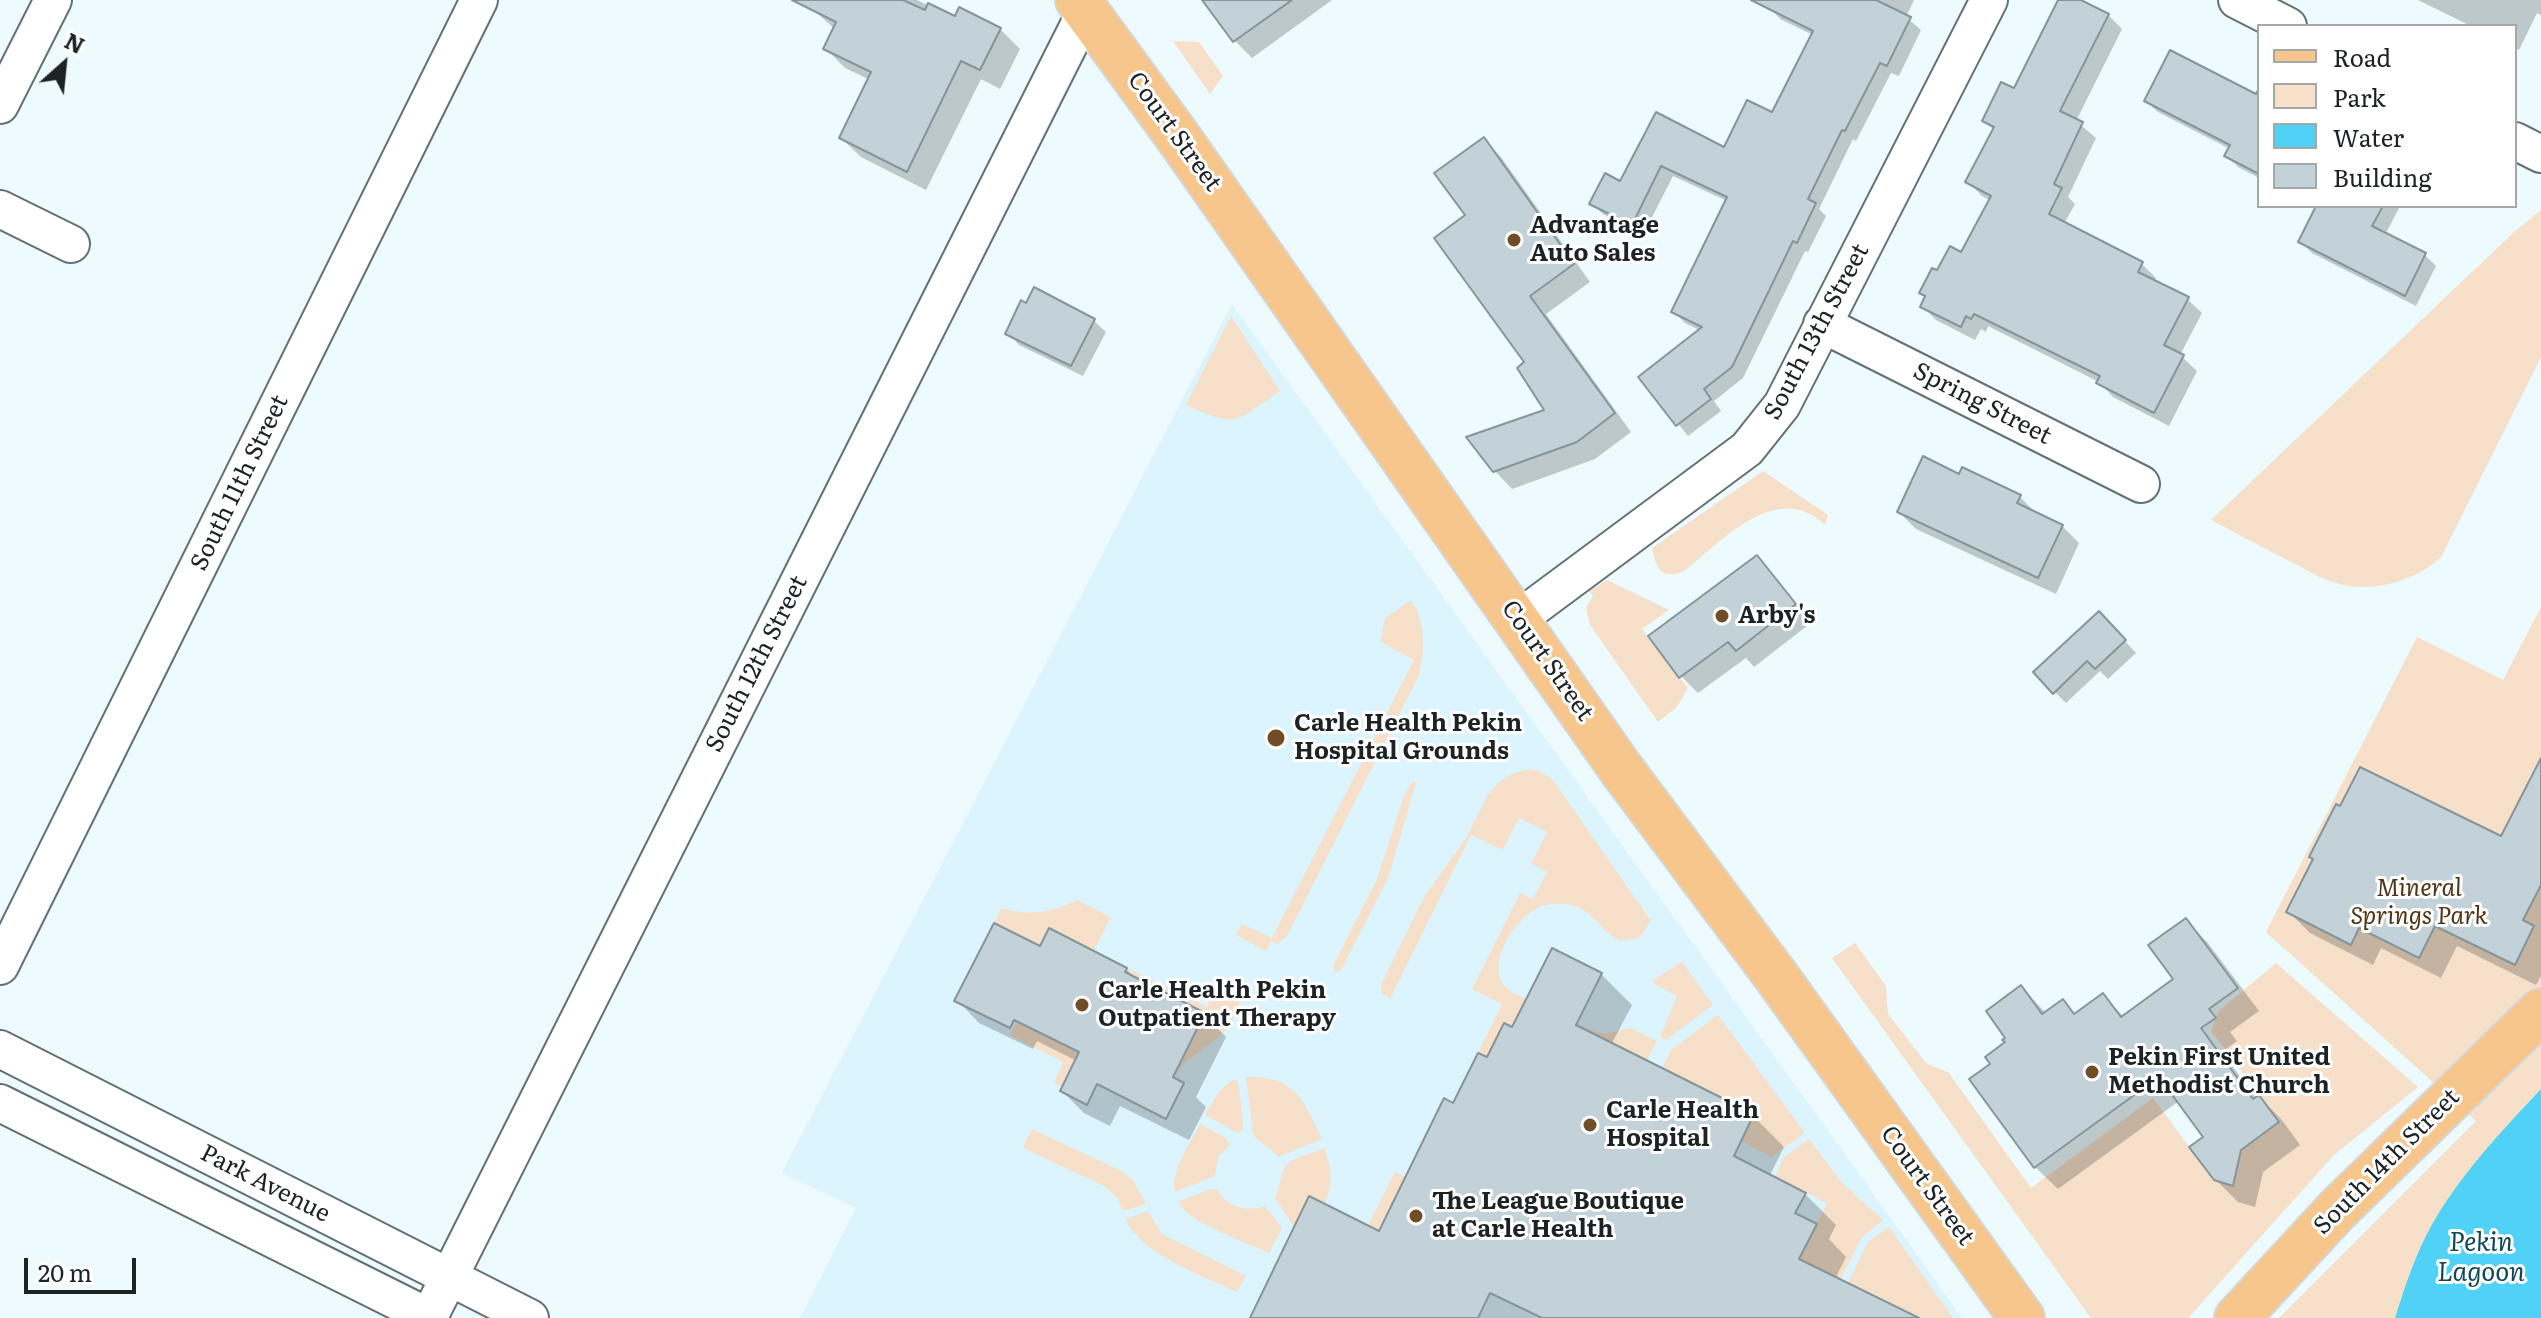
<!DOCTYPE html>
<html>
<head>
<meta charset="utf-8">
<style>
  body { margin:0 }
  #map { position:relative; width:2541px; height:1318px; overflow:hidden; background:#edfafe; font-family:Literata,serif }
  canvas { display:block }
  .legend { position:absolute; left:2257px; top:24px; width:260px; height:184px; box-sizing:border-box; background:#fff; border:2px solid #a5a7a8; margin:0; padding:10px 14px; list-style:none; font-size:24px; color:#1d2325 }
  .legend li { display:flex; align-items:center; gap:16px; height:40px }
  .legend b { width:40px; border:2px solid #a5a7a8 }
  .north { position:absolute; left:24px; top:24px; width:80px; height:80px; -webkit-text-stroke:6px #fff; paint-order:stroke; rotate:27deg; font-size:22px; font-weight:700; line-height:32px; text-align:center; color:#1d2325 }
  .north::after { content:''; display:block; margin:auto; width:28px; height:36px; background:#1d2325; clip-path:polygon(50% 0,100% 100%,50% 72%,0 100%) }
  .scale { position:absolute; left:24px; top:1258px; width:112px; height:36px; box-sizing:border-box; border:4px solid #1d2325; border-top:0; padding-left:10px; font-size:24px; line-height:28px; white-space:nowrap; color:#1d2325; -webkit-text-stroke:6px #fff; paint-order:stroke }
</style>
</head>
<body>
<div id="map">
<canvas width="2541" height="1318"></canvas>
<ul class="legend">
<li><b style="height:10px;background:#f6c68c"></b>Road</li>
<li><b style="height:22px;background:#f6e0ca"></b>Park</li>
<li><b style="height:22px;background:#50d1f6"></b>Water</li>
<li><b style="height:22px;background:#c3d2d8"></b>Building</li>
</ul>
<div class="north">N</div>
<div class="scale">20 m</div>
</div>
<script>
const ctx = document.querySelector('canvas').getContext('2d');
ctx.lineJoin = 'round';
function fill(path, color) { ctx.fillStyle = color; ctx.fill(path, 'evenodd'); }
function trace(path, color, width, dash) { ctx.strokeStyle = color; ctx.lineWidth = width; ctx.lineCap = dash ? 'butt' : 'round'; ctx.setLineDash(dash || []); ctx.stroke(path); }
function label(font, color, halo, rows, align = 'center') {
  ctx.font = font + ' Literata,serif'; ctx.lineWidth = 6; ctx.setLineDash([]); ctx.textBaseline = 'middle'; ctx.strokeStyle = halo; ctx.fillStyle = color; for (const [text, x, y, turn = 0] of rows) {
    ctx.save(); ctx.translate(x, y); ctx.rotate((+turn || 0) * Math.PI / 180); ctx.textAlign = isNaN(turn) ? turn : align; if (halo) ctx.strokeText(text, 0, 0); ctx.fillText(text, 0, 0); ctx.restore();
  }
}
fill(new Path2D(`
  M 1232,304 L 1880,1203 L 1962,1318 L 800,1318 L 856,1208 L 782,1173 Z`), '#dcf4fd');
fill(new Path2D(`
  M 1173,41 L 1199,42 L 1223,76 L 1210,94 Z
  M 2541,210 L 2541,357 L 2441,557 C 2416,580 2378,592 2344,585 C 2326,582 2309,571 2293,563 C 2266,549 2239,535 2211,520 L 2513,233 Z
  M 1231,316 L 1280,391 C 1234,422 1239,429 1186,405 Z
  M 1763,471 L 1828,515 L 1825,525 C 1777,479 1722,541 1684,571 C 1663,581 1656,569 1652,548 Z
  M 1607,580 L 1669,610 L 1642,629 L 1688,688 L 1677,707 L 1658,722 L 1590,625 L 1586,608 L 1593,596 L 1589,591 Z
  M 1411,600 C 1426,624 1425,649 1419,675 L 1287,936 L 1277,944 L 1271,941 L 1266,951 L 1236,935 L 1242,924 L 1272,938 L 1414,660 L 1381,642 L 1385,618 Z
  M 2541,607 L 2541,1318 L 2279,1318 L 2476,1121 L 2266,932 L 2417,637 L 2503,680 Z
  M 1529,769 L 1539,771 L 1553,780 L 1651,921 L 1639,938 L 1621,941 C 1601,933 1594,909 1570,905 C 1561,903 1548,903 1539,907 C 1517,917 1490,957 1501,981 C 1506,991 1517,994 1526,999 L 1512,1027 L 1504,1023 L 1487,1057 L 1478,1053 L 1502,1004 L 1472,989 L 1520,893 L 1533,899 L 1547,872 L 1531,864 L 1547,832 L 1519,818 L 1503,850 L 1471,835 L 1390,999 L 1382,993 L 1381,985 L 1424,897 L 1465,840 L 1488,795 L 1500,781 L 1514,773 Z
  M 1413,781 L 1416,783 L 1414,789 L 1388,878 L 1341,970 L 1335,972 L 1333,966 L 1377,879 L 1404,796 Z
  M 1077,900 L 1111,917 L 1094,951 L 1049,929 L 1040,946 L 994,923 L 1001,908 C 1029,916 1052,913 1077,900 Z
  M 1855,943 L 1886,986 L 1888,1014 L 1926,1063 L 1949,1073 L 2031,1188 L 2153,1098 L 2214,1180 L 2226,1184 L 2235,1178 L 2230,1157 L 2279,1121 L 2211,1031 L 2219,1011 L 2276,963 L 2418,1087 L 2334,1155 L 2188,1318 L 2091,1318 L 1832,958 Z
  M 1682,962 L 1713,1005 L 1666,1040 L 1660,1037 L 1677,996 L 1653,983 L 1653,980 Z
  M 1127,968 L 1207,1007 L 1219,982 L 1226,980 L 1243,988 C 1239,1003 1237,1018 1226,1030 C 1210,1048 1187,1055 1174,1077 L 1125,972 Z
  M 1718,1015 L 1805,1133 L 1771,1157 L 1741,1141 L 1754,1114 L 1662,1068 L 1671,1050 Z
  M 1017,1021 L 1079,1052 L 1062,1087 L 1054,1083 L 1063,1062 L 1010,1035 Z
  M 1576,1025 L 1605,1034 L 1630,1028 L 1657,1041 L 1647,1060 L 1610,1042 L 1601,1059 Z
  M 1246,1077 C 1294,1075 1304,1100 1322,1139 L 1278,1157 C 1271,1146 1257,1144 1253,1133 Z
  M 1236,1079 L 1239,1086 L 1243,1126 L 1243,1130 L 1238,1133 L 1205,1115 C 1213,1101 1220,1085 1236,1079 Z
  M 1200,1124 L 1226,1138 L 1230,1145 L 1218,1157 L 1215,1176 L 1175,1192 C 1170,1171 1191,1142 1200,1124 Z
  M 1032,1129 L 1119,1170 L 1133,1180 L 1146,1204 L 1123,1211 L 1117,1197 L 1104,1186 L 1023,1148 Z
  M 1809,1139 L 1842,1183 L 1883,1220 L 1861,1238 L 1841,1279 L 1799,1259 L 1827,1203 L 1775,1177 L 1784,1157 Z
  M 1324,1148 C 1332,1168 1333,1184 1325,1204 L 1309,1197 L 1294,1227 L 1275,1198 C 1279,1190 1282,1171 1286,1166 C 1293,1157 1313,1153 1324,1148 Z
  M 1395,1172 L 1416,1182 L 1402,1184 L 1379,1231 L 1368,1226 Z
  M 1210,1189 L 1218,1190 C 1226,1207 1248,1213 1265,1206 L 1282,1228 L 1269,1253 C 1248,1243 1187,1222 1178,1202 Z
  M 1148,1211 L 1162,1234 L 1246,1276 L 1237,1292 C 1204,1276 1139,1254 1126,1219 Z
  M 1889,1227 L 1953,1318 L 1919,1318 L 1848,1283 L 1868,1242 Z`), '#f6e0ca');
fill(new Path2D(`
  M 2541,1089 L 2541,1318 L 2395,1318 C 2404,1290 2413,1262 2426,1236 C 2454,1181 2499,1134 2541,1089 Z`), '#50d1f6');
fill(new Path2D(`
  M 802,0 L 917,0 L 956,19 L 960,10 L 1000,29 L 1020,49 L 1000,89 L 981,79 L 926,190 L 861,157 L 841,138 L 870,80 L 845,68 L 825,48 L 835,29 Z
  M 1218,0 L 1332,0 L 1252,58 L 1235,41 L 1209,6 Z
  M 1773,0 L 1914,0 L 1906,17 L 1921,30 L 1899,76 L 1891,73 L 1856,141 L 1853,139 L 1819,209 L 1826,216 L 1808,252 L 1805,251 L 1743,378 L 1714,401 L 1721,411 L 1688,436 L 1641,377 L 1701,331 L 1685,323 L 1674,312 L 1727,201 L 1673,176 L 1643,235 L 1603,214 L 1592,203 L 1621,183 L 1656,114 L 1725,149 L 1773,115 L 1813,35 L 1780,19 L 1769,7 Z
  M 2061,0 L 2077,0 L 2108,15 L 2122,29 L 2076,121 L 2096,138 L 2068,197 L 2075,204 L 2064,224 L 2142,264 L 2156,278 L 2154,282 L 2187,299 L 2202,313 L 2180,355 L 2197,371 L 2169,426 L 2113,397 L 2099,382 L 1988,326 L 1986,332 L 1981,329 L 1975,340 L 1936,320 L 1922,306 L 1926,297 L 1921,292 L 1938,272 L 1962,254 L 1991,201 L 1982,196 L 1968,182 L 1995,131 L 1984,121 L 2015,91 Z
  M 2418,0 L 2541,0 L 2541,15 L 2537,13 L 2519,50 L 2515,48 L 2515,26 L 2471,26 Z
  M 2259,96 L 2259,178 L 2238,167 L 2227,156 L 2230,149 L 2158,112 L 2146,101 Z
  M 1484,140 L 1501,157 L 1590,282 L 1546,314 L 1631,432 L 1595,459 L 1512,489 L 1495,471 L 1547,411 L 1467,216 Z
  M 2314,206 L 2400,206 L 2385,235 L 2425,255 L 2436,266 L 2416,306 L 2312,253 L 2301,242 L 2318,208 Z
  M 1035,290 L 1094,321 L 1106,332 L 1083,376 L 1019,345 L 1008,333 Z
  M 1960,476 L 2020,497 L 2038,515 L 2062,526 L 2079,543 L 2056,594 L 1916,529 L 1899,512 Z
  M 1757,558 L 1812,622 L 1754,667 L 1746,658 L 1698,693 L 1681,676 Z
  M 2110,625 L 2136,653 L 2108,679 L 2100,671 L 2066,703 L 2035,672 Z
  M 2541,791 L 2541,976 L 2536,985 L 2457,946 L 2441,978 L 2381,948 L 2373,965 L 2310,933 L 2289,912 L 2502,839 Z
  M 2186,920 L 2208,943 L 2259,1011 L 2230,1032 L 2237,1041 L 2222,1052 L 2257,1099 L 2259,1097 L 2282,1120 L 2300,1145 L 2263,1172 L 2255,1207 L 2238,1202 L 2215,1179 L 2205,1137 L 2179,1101 L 2058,1189 L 2035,1167 L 1993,1064 L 2008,1043 L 2021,987 L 2046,1013 L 2063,1001 L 2076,1015 L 2103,995 L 2124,1017 L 2176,980 Z
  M 1041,948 L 1126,969 L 1138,981 L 1203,1014 L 1226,1037 L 1196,1097 L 1206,1107 L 1189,1140 L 1120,1106 L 1110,1126 L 1084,1113 L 1062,1091 L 1077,1061 L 1037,1041 L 1033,1049 L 979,1023 L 957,1000 Z
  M 1601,974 L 1632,1005 L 1611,1045 L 1753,1116 L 1784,1147 L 1769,1177 L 1805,1194 L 1836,1225 L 1829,1239 L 1846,1257 L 1835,1279 L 1914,1318 L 1251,1318 L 1380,1233 L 1454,1105 L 1513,1030 Z`), '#0003');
const building = new Path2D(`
  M 792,0 L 903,0 L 925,10 L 928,3 L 955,16 L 959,7 L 1001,28 L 980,70 L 961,61 L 907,172 L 839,138 L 871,72 L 823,49 L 836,22 Z
  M 1202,0 L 1292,0 L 1233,42 Z
  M 1751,0 L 1876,0 L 1911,17 L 1887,66 L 1880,63 L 1845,131 L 1842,130 L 1808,199 L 1816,203 L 1797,243 L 1793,241 L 1732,367 L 1704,389 L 1711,399 L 1676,426 L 1638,377 L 1702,327 L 1671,312 L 1727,197 L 1661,166 L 1632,225 L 1589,204 L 1605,173 L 1620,181 L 1656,112 L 1724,147 L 1747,100 L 1772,112 L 1813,31 Z
  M 2058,0 L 2081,0 L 2109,14 L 2060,111 L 2083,122 L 2054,184 L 2062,188 L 2049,214 L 2143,262 L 2138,272 L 2189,297 L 2164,345 L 2184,355 L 2154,413 L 2096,383 L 2100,376 L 1974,314 L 1971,319 L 1966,316 L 1961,327 L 1920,307 L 1925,296 L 1919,293 L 1932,268 L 1937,270 L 1950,246 L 1961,252 L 1991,196 L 1965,182 L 1994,127 L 1982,121 L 2001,82 L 2014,88 Z
  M 2170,50 L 2256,94 L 2259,88 L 2259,174 L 2224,156 L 2230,145 L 2144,101 Z
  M 1484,137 L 1574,264 L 1530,296 L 1615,413 L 1577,442 L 1493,472 L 1466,437 L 1544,410 L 1517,368 L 1524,362 L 1434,238 L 1465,215 L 1434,173 Z
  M 2316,206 L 2383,206 L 2372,226 L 2426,253 L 2405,296 L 2298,242 Z
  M 1034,287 L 1095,319 L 1071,366 L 1005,334 L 1021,300 L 1026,303 Z
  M 1923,456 L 1959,474 L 1962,467 L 2021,495 L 2017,503 L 2063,525 L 2038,578 L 1897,512 Z
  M 1757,555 L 1796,604 L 1736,651 L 1728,642 L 1679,678 L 1648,636 Z
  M 2099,611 L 2126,640 L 2095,669 L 2087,661 L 2053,694 L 2033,672 Z
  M 2541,758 L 2541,885 L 2523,920 L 2534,926 L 2515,965 L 2435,926 L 2419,958 L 2359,928 L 2351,945 L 2286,912 L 2313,859 L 2309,857 L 2336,804 L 2340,806 L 2360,767 L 2501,836 Z
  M 2186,918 L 2238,988 L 2209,1009 L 2216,1018 L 2201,1028 L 2253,1099 L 2259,1095 L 2279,1122 L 2241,1150 L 2233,1186 L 2214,1180 L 2189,1147 L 2203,1137 L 2159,1077 L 2034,1168 L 1969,1079 L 1990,1064 L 1985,1057 L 2005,1042 L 2002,1040 L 2005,1038 L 1986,1011 L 2021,985 L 2042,1014 L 2063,999 L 2074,1014 L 2103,993 L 2121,1017 L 2173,979 L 2148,945 Z
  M 994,923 L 1040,946 L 1049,928 L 1127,968 L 1125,972 L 1205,1013 L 1173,1077 L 1184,1083 L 1166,1119 L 1097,1084 L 1087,1105 L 1060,1091 L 1079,1052 L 1014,1020 L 1010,1028 L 954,1001 Z
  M 1552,948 L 1602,973 L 1576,1025 L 1754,1114 L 1734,1156 L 1806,1193 L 1795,1213 L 1817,1224 L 1799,1259 L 1919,1318 L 1542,1318 L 1490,1293 L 1478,1318 L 1250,1318 L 1309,1196 L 1379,1231 L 1444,1098 L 1453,1103 L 1478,1053 L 1487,1057 L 1504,1023 L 1512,1027 Z`);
fill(building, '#c3d2d8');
trace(building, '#86959a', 2);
const minor = new Path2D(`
  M 2237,0 L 2288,26
  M 0,105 L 53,0
  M 2515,141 L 2541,154
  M 0,209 L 71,244
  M 1822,324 L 2141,484
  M 1518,619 L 1747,449 L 1782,405 L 1989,0
  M 0,966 L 479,0
  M 0,1049 L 530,1318
  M 0,1103 L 431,1318
  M 429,1317 L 1086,11`);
const major = new Path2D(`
  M 1078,0 L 1178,137 L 1621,769 L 1776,976 L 2022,1318
  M 2237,1318 L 2337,1210 L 2541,1011`);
trace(minor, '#627175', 40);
trace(major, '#d6d7d8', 48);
trace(minor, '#fff', 36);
trace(major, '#f6c68c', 44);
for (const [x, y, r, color] of [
  [1514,240,8,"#714d27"],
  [1722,616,8,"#714d27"],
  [1276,738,10,"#714d27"],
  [1082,1005,8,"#714d27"],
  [2092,1072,8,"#714d27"],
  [1590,1125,8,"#714d27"],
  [1416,1216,8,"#714d27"]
]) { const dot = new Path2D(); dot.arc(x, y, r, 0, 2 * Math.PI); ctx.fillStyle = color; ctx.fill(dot); trace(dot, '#fff', 3); }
label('24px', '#1d2325', '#fff', [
  ["Court Street",1174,132,54],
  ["South 13th Street",1817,332,-62],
  ["Spring Street",1982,404,27],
  ["South 11th Street",240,483,-64],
  ["Court Street",1547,661,55],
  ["South 12th Street",757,664,-63],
  ["South 14th Street",2387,1162,-45],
  ["Park Avenue",265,1184,27],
  ["Court Street",1927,1186,54]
]);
label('bold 24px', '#1d2325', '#fff', [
  ["Advantage",1530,226],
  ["Auto Sales",1530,254],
  ["Arby's",1738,616],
  ["Carle Health Pekin",1294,724],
  ["Hospital Grounds",1294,752],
  ["Carle Health Pekin",1098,991],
  ["Outpatient Therapy",1098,1019],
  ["Pekin First United",2108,1058],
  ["Methodist Church",2108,1086],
  ["Carle Health",1606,1111],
  ["Hospital",1606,1139],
  ["The League Boutique",1432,1202],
  ["at Carle Health",1432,1230]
], 'left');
label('italic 24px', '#503414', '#fff', [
  ["Mineral",2419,889],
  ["Springs Park",2419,917]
]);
label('italic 26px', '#114958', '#fff', [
  ["Pekin",2481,1243],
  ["Lagoon",2481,1273]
]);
</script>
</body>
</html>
